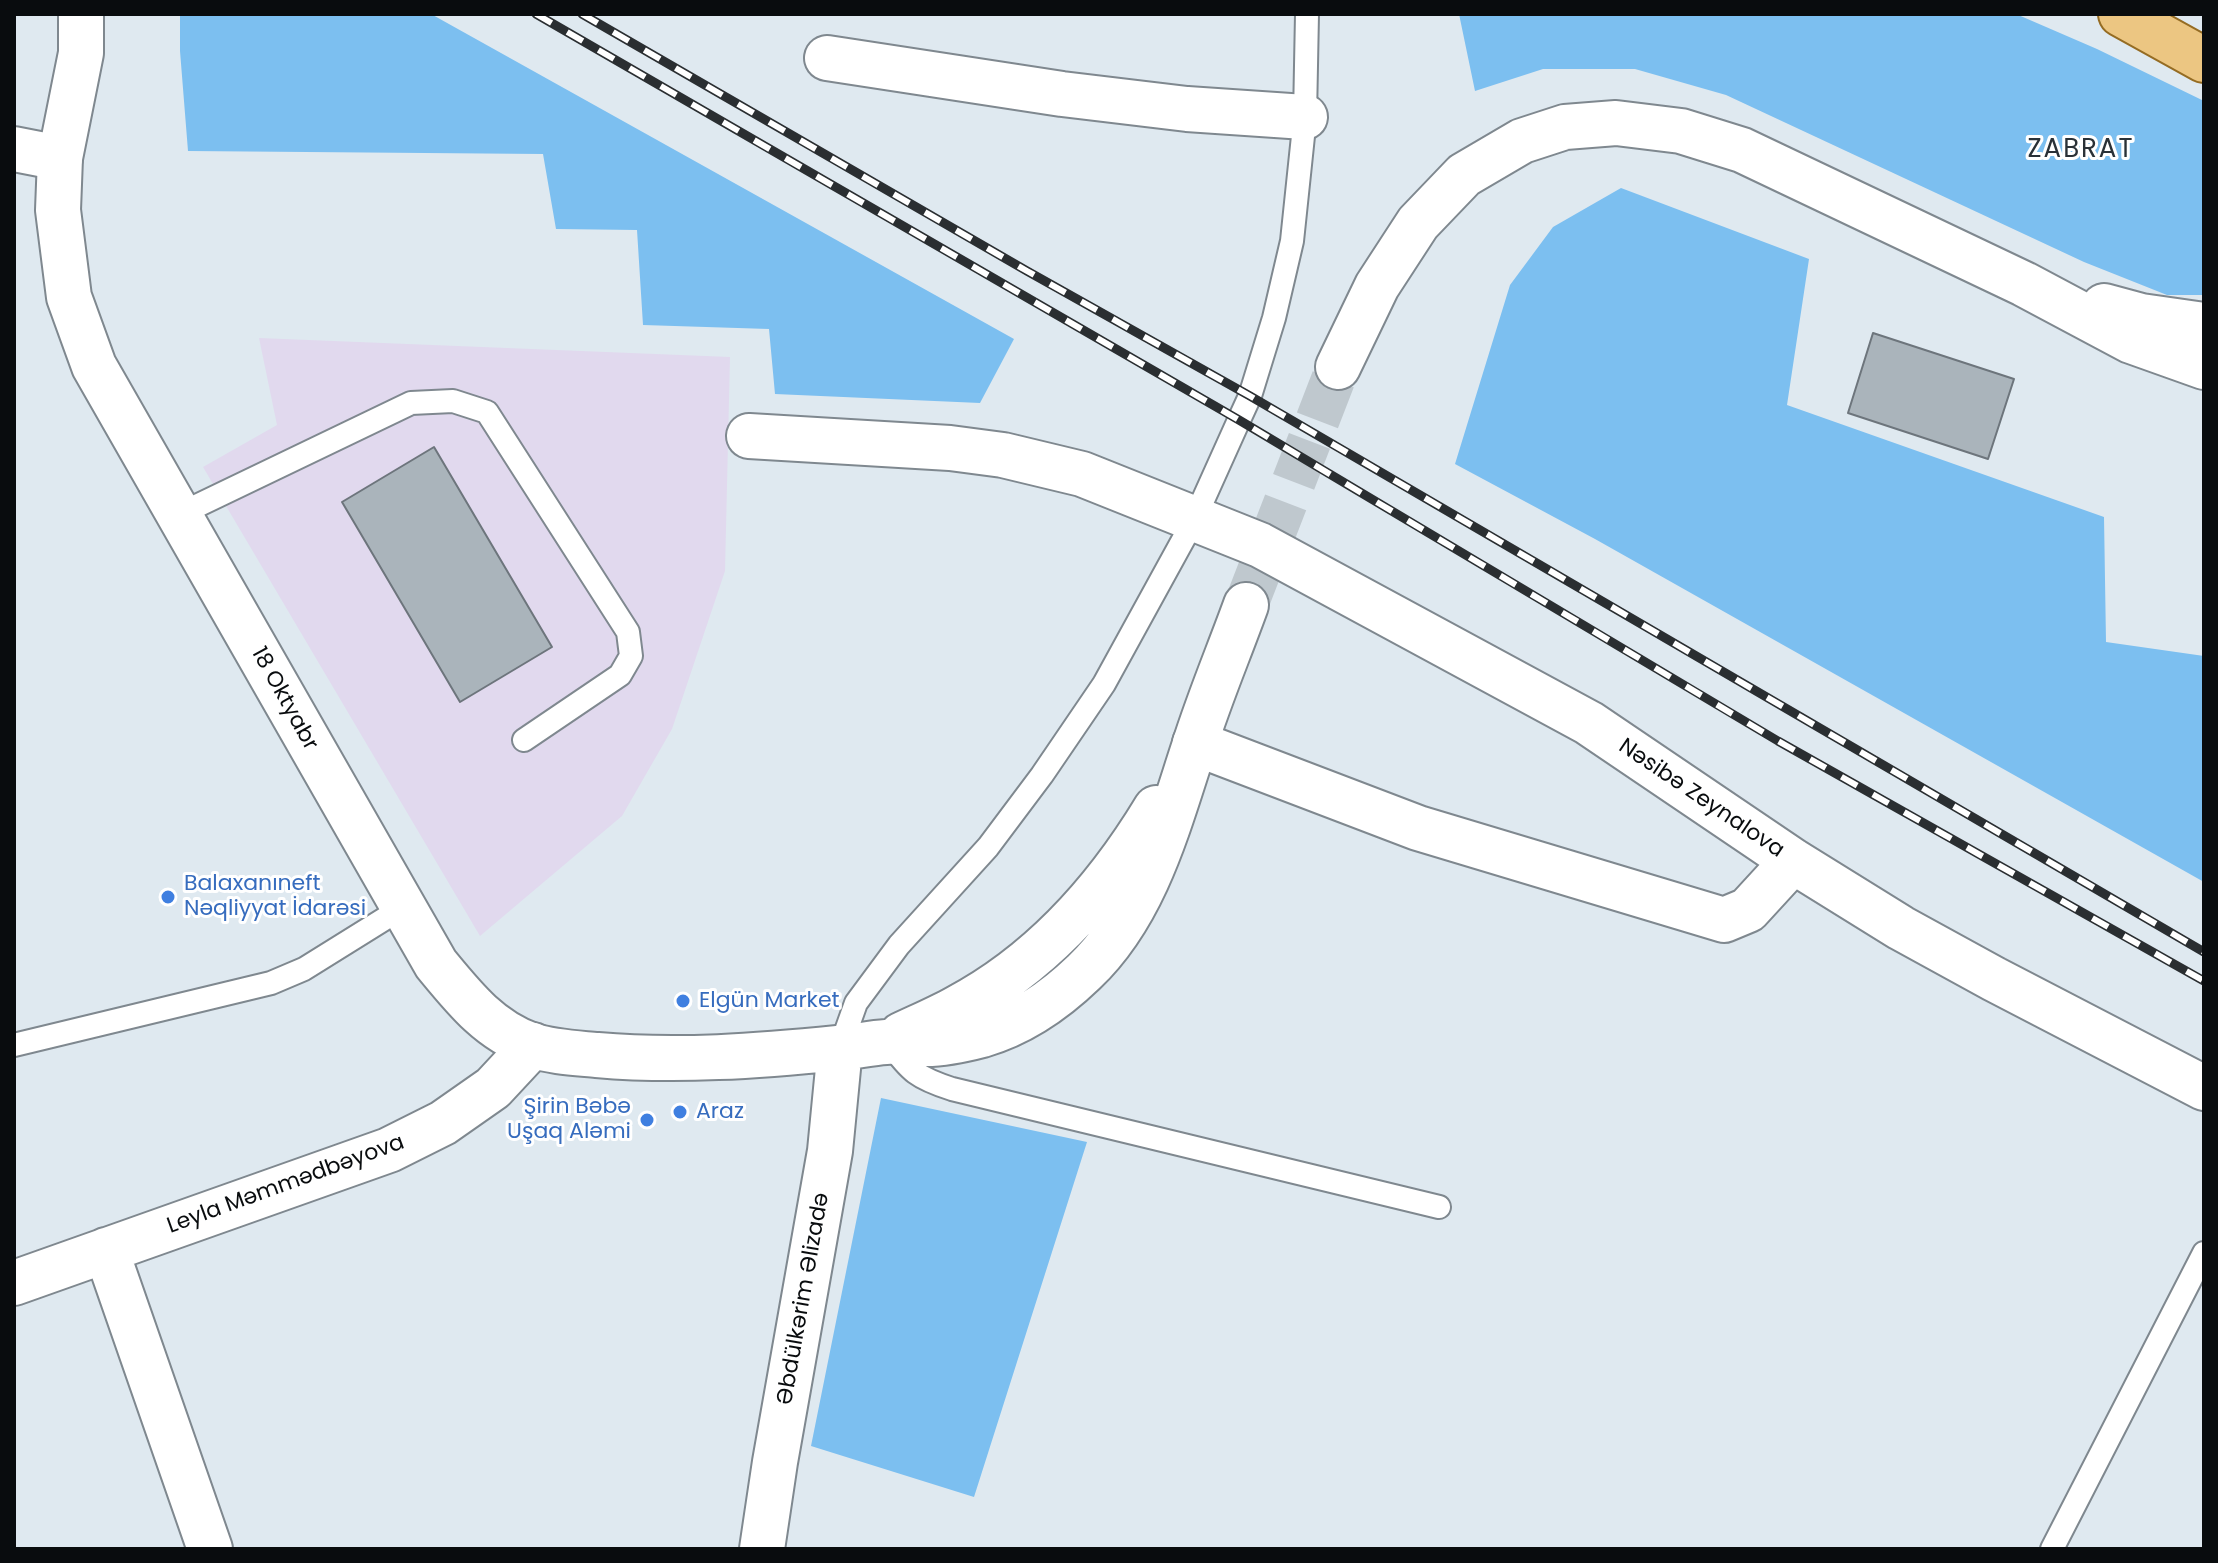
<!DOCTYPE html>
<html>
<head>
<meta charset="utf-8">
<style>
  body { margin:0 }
  #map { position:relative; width:2218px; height:1563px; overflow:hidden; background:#dfe9f0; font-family:Poppins,sans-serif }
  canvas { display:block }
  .frame { position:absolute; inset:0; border:16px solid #090c0e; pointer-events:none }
</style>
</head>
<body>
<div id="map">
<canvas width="2218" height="1563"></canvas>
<div class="frame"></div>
</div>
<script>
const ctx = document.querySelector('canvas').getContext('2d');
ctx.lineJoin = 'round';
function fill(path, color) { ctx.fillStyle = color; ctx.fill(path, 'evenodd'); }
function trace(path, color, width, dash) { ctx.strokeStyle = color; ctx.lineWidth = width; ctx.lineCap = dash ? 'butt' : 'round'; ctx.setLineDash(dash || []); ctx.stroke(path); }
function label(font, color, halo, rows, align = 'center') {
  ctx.font = font + ' Poppins,sans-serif'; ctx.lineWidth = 6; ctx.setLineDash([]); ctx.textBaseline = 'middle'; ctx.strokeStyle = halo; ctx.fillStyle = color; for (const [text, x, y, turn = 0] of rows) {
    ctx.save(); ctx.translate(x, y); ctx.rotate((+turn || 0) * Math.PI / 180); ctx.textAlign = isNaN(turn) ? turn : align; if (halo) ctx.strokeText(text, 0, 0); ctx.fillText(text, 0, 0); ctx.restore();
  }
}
fill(new Path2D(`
  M 259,338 L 730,357 L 725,571 L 672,729 L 622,816 L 480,936 L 203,467 L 277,425 Z`), '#e1d9ee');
fill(new Path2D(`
  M 180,14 L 431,14 L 1014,339 L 980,403 L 775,394 L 769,329 L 643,325 L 637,230 L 556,229 L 543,154 L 188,151 L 180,51 Z
  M 1459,14 L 2016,14 L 2097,49 L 2204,101 L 2204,295 L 2167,295 L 2084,262 L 1726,95 L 1635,69 L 1543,69 L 1475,91 Z
  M 1621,188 L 1809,259 L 1787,405 L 2104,517 L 2106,642 L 2204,656 L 2204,882 L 1595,539 L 1455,464 L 1510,285 L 1553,227 Z
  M 881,1098 L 1087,1142 L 974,1497 L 811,1446 Z`), '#7cbff0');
const building = new Path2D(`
  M 1873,333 L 2014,379 L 1988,459 L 1848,413 Z
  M 434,447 L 552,647 L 460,702 L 342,502 Z`);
fill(building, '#aab4bb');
trace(building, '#6d757c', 2);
trace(new Path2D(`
  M 1246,605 L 1338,367`), '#bfc8ce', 44, [44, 22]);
const service = new Path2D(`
  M 180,514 L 411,403 L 453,401 L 487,412 L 628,632 L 631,656 L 620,675 L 524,740
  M 889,1042 C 910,1072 918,1078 952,1089 L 1439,1207
  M 14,1045 L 271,983 L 304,969 L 402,908
  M 840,1048 L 856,1003 L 899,945 L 988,847 L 1042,775 L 1104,684 L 1194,520 L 1239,420 L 1250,396 L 1274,318 L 1292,241 L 1305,117 L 1307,14
  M 2052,1549 L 2204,1253`);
const minor = new Path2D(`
  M 827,58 L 1062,94 L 1187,109 L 1305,117
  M 14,149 L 60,158
  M 749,436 L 950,448 L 1003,455 L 1082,474 L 1260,545 L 1589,723 L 1793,861 L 1901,928 L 1994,979 L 2204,1088
  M 1195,743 L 1418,828 L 1724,920 L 1748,910 L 1793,861
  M 106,1250 L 210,1549
  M 14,1283 L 389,1150 L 443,1123 L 493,1088 L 533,1045`);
const tertiary = new Path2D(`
  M 81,14 L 81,53 L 60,158 L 58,210 L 69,297 L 94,366 L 436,964 C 464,998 489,1030 531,1045 C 552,1052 576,1053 597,1055 C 677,1062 759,1056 838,1048 C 854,1047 870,1043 886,1042 C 898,1041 910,1044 922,1044 C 942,1045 963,1040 982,1035 C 1020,1024 1055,1000 1084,972 C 1146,913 1168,826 1194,747 C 1209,699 1229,652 1246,605
  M 2104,306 L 2141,316 L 2204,325
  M 1338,367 L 1377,286 L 1418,223 L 1464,175 L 1522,141 L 1565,127 L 1616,123 L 1681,131 L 1742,150 L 2024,284 L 2131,341 L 2204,367
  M 901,1035 C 920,1026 939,1018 957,1008 C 1042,963 1107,889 1156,808
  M 762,1549 L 775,1462 L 830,1151 L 840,1048`);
const primary = new Path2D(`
  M 2121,14 L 2204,60`);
trace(service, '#7f888f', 26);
trace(minor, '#7f888f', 48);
trace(tertiary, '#7f888f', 48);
trace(primary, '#956c23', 48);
trace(service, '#fff', 22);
trace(minor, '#fff', 44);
trace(tertiary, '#fff', 44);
trace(primary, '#ecc682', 44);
const rail = new Path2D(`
  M 536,14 L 1239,420 L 1778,741 L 2204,981
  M 582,14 L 1027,271 L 1250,396 L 2204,952`);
trace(rail, '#2a2e31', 9);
trace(rail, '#fff', 6, [18]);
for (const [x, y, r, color] of [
  [168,897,8,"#3f7fe0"],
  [683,1001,8,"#3f7fe0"],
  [680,1112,8,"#3f7fe0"],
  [647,1120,8,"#3f7fe0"]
]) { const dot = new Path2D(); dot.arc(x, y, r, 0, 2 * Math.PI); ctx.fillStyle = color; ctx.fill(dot); trace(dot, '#fff', 3); }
label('22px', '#090c0e', '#fff', [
  ["18 Oktyabr",284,699,61],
  ["Nəsibə Zeynalova",1701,799,34],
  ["Leyla Məmmədbəyova",286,1185,-20],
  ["Əbdülkərim Əlizadə",804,1299,-80]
]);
label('22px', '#366cbe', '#fff', [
  ["Balaxanıneft",184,884],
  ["Nəqliyyat İdarəsi",184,909],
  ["Elgün Market",699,1001],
  ["Şirin Bəbə",631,1107,"right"],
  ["Uşaq Aləmi",631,1132,"right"],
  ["Araz",696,1112]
], 'left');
ctx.letterSpacing = '2px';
label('26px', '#2a3137', '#fff', [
  ["ZABRAT",2081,150]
]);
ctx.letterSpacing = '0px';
</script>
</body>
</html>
